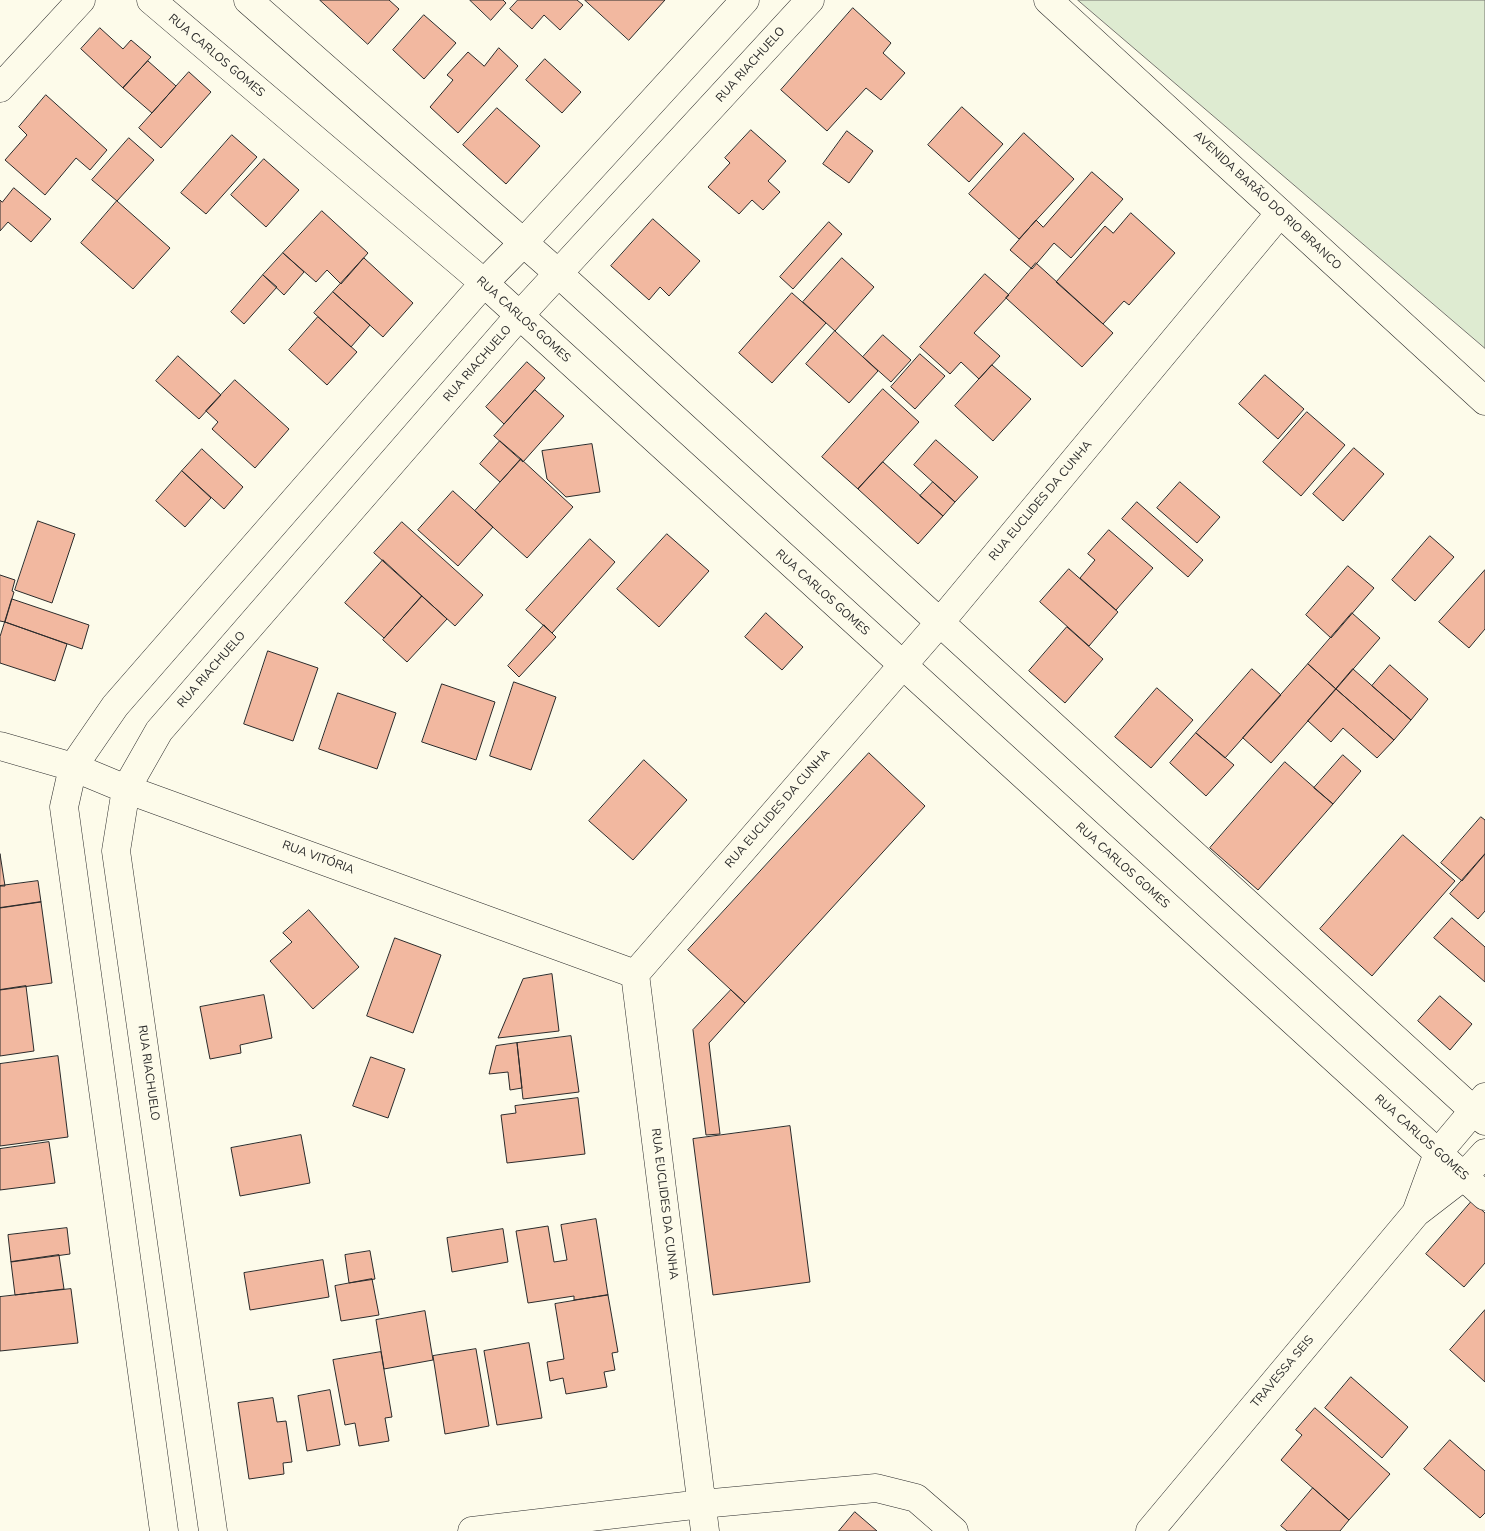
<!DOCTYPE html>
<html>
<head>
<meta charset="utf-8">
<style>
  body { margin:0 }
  canvas { display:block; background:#fdfbea }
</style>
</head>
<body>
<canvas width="1485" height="1531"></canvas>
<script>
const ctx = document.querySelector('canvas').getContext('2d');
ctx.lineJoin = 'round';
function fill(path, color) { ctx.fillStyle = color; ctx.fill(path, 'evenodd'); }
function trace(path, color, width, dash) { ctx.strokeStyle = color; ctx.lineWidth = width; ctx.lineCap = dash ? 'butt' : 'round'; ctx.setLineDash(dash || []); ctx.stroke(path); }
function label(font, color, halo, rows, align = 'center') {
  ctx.font = font + ' "Nunito Sans",sans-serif'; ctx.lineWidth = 4; ctx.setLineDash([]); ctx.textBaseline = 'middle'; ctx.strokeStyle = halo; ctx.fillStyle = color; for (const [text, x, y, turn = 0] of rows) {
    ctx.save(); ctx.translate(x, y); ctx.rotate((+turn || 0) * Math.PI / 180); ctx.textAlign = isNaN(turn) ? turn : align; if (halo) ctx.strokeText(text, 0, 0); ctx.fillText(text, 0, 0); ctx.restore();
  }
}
const green = new Path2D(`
  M 1078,0 L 1485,0 L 1485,348 Z`);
fill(green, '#deebd1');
trace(green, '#74746e', 1);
const building = new Path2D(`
  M 320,0 L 389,0 L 399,9 L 368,44 Z
  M 470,0 L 503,0 L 506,3 L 491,20 Z
  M 518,0 L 577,0 L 583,5 L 560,30 L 544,15 L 532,29 L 510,9 Z
  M 585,0 L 665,0 L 629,40 Z
  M 853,8 L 891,43 L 883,53 L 905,73 L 881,100 L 866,88 L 827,131 L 781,90 Z
  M 424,15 L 456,43 L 424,79 L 393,50 Z
  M 100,28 L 123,49 L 131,40 L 151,57 L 123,88 L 81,49 Z
  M 499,48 L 518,66 L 458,133 L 430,107 L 453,80 L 447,75 L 468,52 L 484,66 Z
  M 545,59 L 581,92 L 562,113 L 526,80 Z
  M 148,61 L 176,86 L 152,113 L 123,88 Z
  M 189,72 L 211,92 L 161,148 L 139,128 Z
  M 46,95 L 107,150 L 90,170 L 76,158 L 45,195 L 5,160 L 27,135 L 19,127 Z
  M 962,107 L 1003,144 L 969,182 L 928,145 Z
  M 497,108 L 540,146 L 506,184 L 463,145 Z
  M 751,130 L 786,161 L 768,181 L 780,192 L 763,210 L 752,200 L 739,214 L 708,187 L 730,163 L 725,158 Z
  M 847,131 L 873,151 L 849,183 L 823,164 Z
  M 1024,133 L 1074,179 L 1019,239 L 969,194 Z
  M 232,135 L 257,157 L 206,214 L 181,193 Z
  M 129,138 L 154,160 L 117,201 L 92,180 Z
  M 264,159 L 299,190 L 266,227 L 231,195 Z
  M 1092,172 L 1123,199 L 1071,258 L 1054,243 L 1032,269 L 1010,250 L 1036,220 L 1043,227 Z
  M 14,188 L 51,219 L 31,242 L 8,222 L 0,231 L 0,200 L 2,202 Z
  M 117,201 L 170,248 L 133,289 L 81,243 Z
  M 322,211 L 368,253 L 341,284 L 327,270 L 316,282 L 283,253 Z
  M 1131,213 L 1175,253 L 1129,305 L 1124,301 L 1103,324 L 1056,282 L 1105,226 L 1113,233 Z
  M 653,219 L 700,261 L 669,296 L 660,287 L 649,300 L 611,266 Z
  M 829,222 L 842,234 L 793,289 L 780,277 Z
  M 283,253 L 304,272 L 284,295 L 263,275 Z
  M 364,258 L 413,303 L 383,337 L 333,292 Z
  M 842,258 L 874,287 L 835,331 L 803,302 Z
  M 1036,263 L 1113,333 L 1082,367 L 1006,298 Z
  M 985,274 L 1009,295 L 974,333 L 1000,356 L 979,379 L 961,362 L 950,374 L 920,347 Z
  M 263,275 L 277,287 L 244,324 L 231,312 Z
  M 333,292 L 370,325 L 351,347 L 314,313 Z
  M 792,293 L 826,323 L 772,383 L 739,353 Z
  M 318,317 L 357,352 L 327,385 L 289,350 Z
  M 835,331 L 878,371 L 849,403 L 806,364 Z
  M 883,335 L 911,360 L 891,382 L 863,357 Z
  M 920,354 L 945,376 L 915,409 L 891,387 Z
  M 178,356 L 221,395 L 199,419 L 156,381 Z
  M 527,362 L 545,378 L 504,424 L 486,407 Z
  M 992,365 L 1031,399 L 993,441 L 955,406 Z
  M 1265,375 L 1304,409 L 1278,439 L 1239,404 Z
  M 235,380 L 289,429 L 255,468 L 212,429 L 218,422 L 206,411 Z
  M 883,389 L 919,422 L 858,489 L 822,457 Z
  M 535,390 L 564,416 L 523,462 L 494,436 Z
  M 1307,412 L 1345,445 L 1301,496 L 1263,462 Z
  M 936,440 L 978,477 L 955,502 L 914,465 Z
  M 500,441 L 521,459 L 500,482 L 480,464 Z
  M 592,444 L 600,492 L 566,497 L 547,479 L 542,451 Z
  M 1354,448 L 1384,474 L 1343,521 L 1313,494 Z
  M 202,449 L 243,487 L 224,509 L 182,471 Z
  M 521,459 L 573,507 L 527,558 L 475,511 Z
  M 883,462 L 943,516 L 918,544 L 858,489 Z
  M 182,471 L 211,498 L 185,527 L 156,501 Z
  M 933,482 L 955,502 L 943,516 L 920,496 Z
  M 1180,482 L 1220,517 L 1197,543 L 1157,508 Z
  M 453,491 L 493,527 L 458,566 L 418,530 Z
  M 1137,502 L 1203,560 L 1188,577 L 1122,519 Z
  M 38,521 L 75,534 L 52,603 L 15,590 Z
  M 402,522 L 483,595 L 455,626 L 374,553 Z
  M 1109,530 L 1153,568 L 1116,610 L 1080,578 L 1095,560 L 1088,554 Z
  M 667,534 L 709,571 L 659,627 L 617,589 Z
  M 1430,536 L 1454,557 L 1415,601 L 1392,580 Z
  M 590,539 L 615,562 L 552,633 L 526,610 Z
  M 383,560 L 422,596 L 384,638 L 345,603 Z
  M 1348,566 L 1374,588 L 1331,638 L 1306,615 Z
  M 1069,569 L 1118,612 L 1089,646 L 1040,602 Z
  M 1485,570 L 1485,629 L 1469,648 L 1439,622 Z
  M 0,575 L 15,580 L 12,591 L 14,592 L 5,622 L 0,621 Z
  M 422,596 L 447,619 L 407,662 L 383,640 Z
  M 12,599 L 89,625 L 82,649 L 5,622 Z
  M 766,613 L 803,647 L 782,670 L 745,637 Z
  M 1352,613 L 1380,638 L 1336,689 L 1308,664 Z
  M 5,622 L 67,644 L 55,681 L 0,663 L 0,637 Z
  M 544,625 L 556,637 L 519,677 L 508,666 Z
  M 1067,627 L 1103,659 L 1065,703 L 1029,671 Z
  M 268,651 L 318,668 L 293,741 L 244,724 Z
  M 1308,664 L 1336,689 L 1271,763 L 1243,738 Z
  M 1390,665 L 1428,699 L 1411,720 L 1372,686 Z
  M 1252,669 L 1281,695 L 1225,758 L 1196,733 Z
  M 1353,669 L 1411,720 L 1394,740 L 1336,689 Z
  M 514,682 L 556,697 L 531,770 L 490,756 Z
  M 442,684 L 495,702 L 476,760 L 422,742 Z
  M 1157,688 L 1193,720 L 1151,768 L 1115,737 Z
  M 1336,689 L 1394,740 L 1377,758 L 1343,728 L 1331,742 L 1308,721 Z
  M 338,693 L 396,713 L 377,769 L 319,749 Z
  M 1196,733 L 1234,765 L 1206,796 L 1170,763 Z
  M 869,753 L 925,806 L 745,1003 L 688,950 Z
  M 1343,755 L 1361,771 L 1333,804 L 1314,788 Z
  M 644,760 L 687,800 L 633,860 L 589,821 Z
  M 1285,762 L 1333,804 L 1258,890 L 1210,848 Z
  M 1481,817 L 1485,820 L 1485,854 L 1462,881 L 1441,863 Z
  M 1403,835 L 1455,881 L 1372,976 L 1320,929 Z
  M 0,854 L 5,886 L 0,886 Z
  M 1485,854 L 1485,911 L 1478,919 L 1450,894 Z
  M 38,881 L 41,902 L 0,908 L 0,886 Z
  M 41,902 L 52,983 L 0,990 L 0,908 Z
  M 309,910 L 359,967 L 313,1009 L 270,961 L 292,942 L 283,933 Z
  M 1452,918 L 1485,947 L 1485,982 L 1434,938 Z
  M 395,938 L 441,955 L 413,1033 L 367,1016 Z
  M 552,974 L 559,1031 L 498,1038 L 523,979 Z
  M 26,986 L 34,1051 L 0,1056 L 0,990 Z
  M 731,990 L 745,1003 L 709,1043 L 720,1134 L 706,1135 L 693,1030 Z
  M 264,995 L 272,1038 L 240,1045 L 241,1053 L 210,1059 L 200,1007 Z
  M 1440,996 L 1472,1024 L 1450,1050 L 1418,1021 Z
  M 571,1036 L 579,1092 L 523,1099 L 517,1043 Z
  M 517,1043 L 522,1088 L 510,1090 L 508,1072 L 489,1074 L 496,1046 Z
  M 58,1056 L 68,1137 L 0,1146 L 0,1064 Z
  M 371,1057 L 405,1069 L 388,1118 L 353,1106 Z
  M 578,1098 L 585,1154 L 507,1163 L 501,1115 L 516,1113 L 515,1106 Z
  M 790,1126 L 810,1282 L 713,1295 L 693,1139 Z
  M 301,1135 L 310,1183 L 240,1196 L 231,1148 Z
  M 49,1142 L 55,1183 L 0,1190 L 0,1149 Z
  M 1472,1201 L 1485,1213 L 1485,1263 L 1464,1287 L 1426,1254 Z
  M 596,1219 L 608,1295 L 574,1300 L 574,1296 L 528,1303 L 516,1231 L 548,1226 L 554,1262 L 567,1260 L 561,1225 Z
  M 67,1228 L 70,1254 L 11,1262 L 8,1235 Z
  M 503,1229 L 508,1262 L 452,1272 L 447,1238 Z
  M 370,1251 L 375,1279 L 349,1283 L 345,1255 Z
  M 59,1255 L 64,1289 L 15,1295 L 11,1262 Z
  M 323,1260 L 329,1297 L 250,1310 L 244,1273 Z
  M 372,1279 L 379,1315 L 341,1321 L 335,1286 Z
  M 71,1289 L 78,1343 L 0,1351 L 0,1297 Z
  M 608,1295 L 618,1352 L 612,1353 L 615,1370 L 604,1372 L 607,1387 L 566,1394 L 563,1378 L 550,1381 L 547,1362 L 564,1359 L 555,1304 Z
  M 1485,1310 L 1485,1382 L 1450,1350 Z
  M 425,1311 L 433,1360 L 384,1369 L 376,1320 Z
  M 529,1343 L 542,1418 L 497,1425 L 484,1351 Z
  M 476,1349 L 489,1426 L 445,1434 L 433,1356 Z
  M 381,1352 L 392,1417 L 385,1418 L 389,1441 L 359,1446 L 355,1423 L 345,1425 L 333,1360 Z
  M 1351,1377 L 1408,1427 L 1382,1458 L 1325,1408 Z
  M 330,1390 L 340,1445 L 307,1451 L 298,1396 Z
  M 273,1398 L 277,1422 L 286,1421 L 292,1462 L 283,1463 L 284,1474 L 249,1479 L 238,1403 Z
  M 1315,1408 L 1390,1474 L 1349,1520 L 1281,1460 L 1302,1435 L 1296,1430 Z
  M 1450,1440 L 1485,1471 L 1485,1513 L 1480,1518 L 1424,1469 Z
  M 1313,1488 L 1349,1520 L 1340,1531 L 1287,1531 L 1281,1526 Z
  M 855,1512 L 877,1531 L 839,1531 Z`);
fill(building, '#f2b8a0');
trace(building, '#2b2b2b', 1);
const street = new Path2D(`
  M 151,0 L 484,283 L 1485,1196
  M 248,0 L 559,274 L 1485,1121
  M 0,88 L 81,0
  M 0,746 L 73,767 L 126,789 L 635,974
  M 1416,1213 L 1438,1153 L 1485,1097
  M 164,1531 L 64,807 L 73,767 L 115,706 L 484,283 L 524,242 L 745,0
  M 213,1531 L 116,851 L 126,789 L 159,731 L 519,316 L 810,0
  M 472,1531 L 702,1504 L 876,1488 L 916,1498 L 954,1531
  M 705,1531 L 635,974 L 941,621 L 1280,213
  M 1150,1531 L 1416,1213 L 1464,1176 L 1485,1153`);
const secondary = new Path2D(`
  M 1048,0 L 1485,401`);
trace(street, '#2b2b2b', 29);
trace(secondary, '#2b2b2b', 29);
trace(street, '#fdfbea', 28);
trace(secondary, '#fdfbea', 28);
label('12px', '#2b2b2b', '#fdfbea', [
  ["RUA CARLOS GOMES",216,56,40],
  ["RUA RIACHUELO",751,65,-48],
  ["AVENIDA BARÃO DO RIO BRANCO",1267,201,43],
  ["RUA CARLOS GOMES",523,320,42],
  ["RUA RIACHUELO",478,364,-49],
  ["RUA EUCLIDES DA CUNHA",1041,501,-50],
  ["RUA CARLOS GOMES",822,593,42],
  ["RUA RIACHUELO",212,670,-49],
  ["RUA EUCLIDES DA CUNHA",778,809,-49],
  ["RUA VITÓRIA",318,858,20],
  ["RUA CARLOS GOMES",1122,866,42],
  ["RUA RIACHUELO",148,1073,82],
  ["RUA CARLOS GOMES",1421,1138,42],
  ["RUA EUCLIDES DA CUNHA",664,1204,83],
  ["TRAVESSA SEIS",1283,1372,-50]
]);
</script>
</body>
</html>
